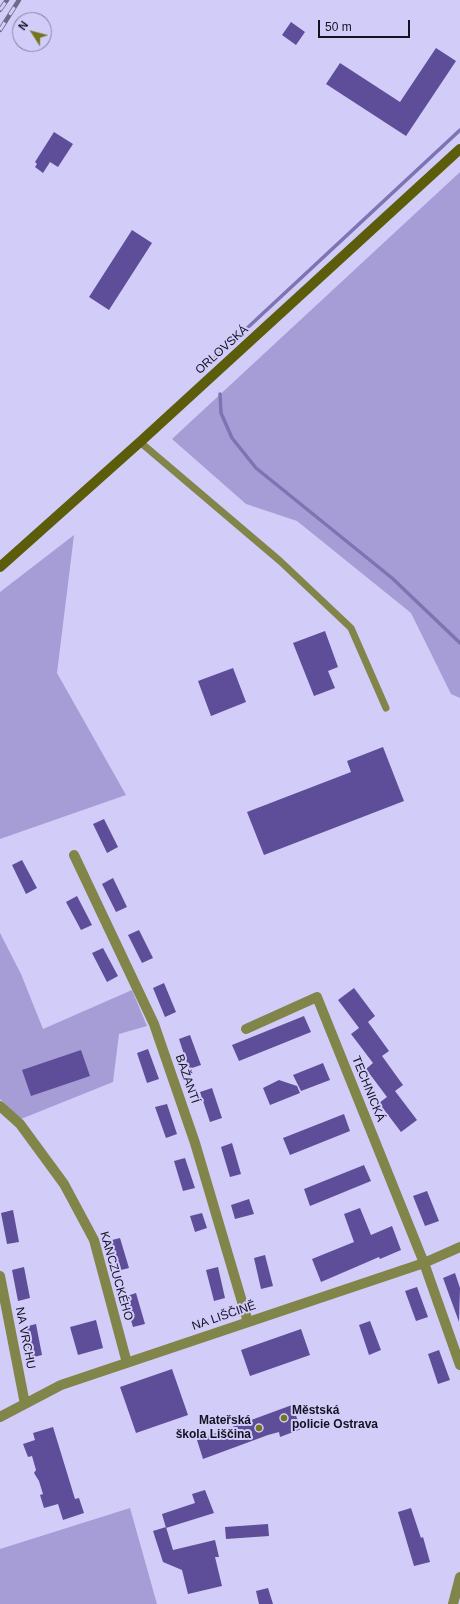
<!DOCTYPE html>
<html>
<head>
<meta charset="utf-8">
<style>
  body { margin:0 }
  #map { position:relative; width:460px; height:1604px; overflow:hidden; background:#d2ccf9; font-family:Helvetica,sans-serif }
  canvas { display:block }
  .north { position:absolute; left:12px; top:12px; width:40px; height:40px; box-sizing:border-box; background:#d2ccf9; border:1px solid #8681a3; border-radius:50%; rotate:306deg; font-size:11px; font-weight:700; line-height:16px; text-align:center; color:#141121 }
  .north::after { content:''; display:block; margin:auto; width:14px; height:18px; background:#73761e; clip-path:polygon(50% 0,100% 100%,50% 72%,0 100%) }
  .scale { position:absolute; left:318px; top:20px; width:92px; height:18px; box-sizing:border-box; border:2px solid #141121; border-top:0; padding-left:5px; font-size:12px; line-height:14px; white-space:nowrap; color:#141121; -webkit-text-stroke:3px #d2ccf9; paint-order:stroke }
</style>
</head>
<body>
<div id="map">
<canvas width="460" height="1604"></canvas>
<div class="north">N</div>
<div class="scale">50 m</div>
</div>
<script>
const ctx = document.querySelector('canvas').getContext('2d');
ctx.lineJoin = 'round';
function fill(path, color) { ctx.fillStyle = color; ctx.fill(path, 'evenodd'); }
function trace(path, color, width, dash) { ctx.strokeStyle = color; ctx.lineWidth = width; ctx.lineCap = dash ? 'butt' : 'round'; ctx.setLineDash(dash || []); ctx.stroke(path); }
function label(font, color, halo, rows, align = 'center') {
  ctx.font = font + ' Helvetica,sans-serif'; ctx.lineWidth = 4; ctx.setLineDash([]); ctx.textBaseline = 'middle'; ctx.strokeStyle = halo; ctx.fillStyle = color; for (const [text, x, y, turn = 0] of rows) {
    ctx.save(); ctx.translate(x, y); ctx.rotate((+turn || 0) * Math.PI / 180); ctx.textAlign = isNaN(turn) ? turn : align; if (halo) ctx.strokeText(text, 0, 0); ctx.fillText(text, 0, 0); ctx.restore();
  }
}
fill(new Path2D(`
  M 460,172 L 460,698 L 451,694 L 411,613 L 297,521 L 246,504 L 172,439 Z
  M 74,535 L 57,673 L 126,795 L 0,839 L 0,592 Z
  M 0,933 L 21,974 L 43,1029 L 132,990 L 147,1026 L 119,1034 L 113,1082 L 21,1119 L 0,1099 Z
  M 130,1508 L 157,1604 L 0,1604 L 0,1549 Z`), '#a69dd7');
trace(new Path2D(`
  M 215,358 L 460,130
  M 220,394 L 221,413 L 232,438 L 256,468 L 392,578 L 460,643`), '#7f74b3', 3.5);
fill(new Path2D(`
  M 291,22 L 305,32 L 296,45 L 282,35 Z
  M 436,48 L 456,61 L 406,136 L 326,84 L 340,63 L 400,102 Z
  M 54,132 L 73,144 L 58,167 L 50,162 L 43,173 L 35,167 L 37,164 L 35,162 Z
  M 132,230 L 152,243 L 109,310 L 89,297 Z
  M 325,631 L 338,667 L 328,671 L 335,688 L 314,696 L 293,643 Z
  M 233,668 L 246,702 L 211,716 L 198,681 Z
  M 383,747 L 404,801 L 264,855 L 247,812 L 351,772 L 347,761 Z
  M 104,819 L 118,847 L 107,853 L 93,824 Z
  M 22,860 L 37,888 L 26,894 L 12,865 Z
  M 113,878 L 127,907 L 116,912 L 102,884 Z
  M 77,896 L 92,925 L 81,930 L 66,902 Z
  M 139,930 L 153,958 L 142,963 L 128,935 Z
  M 103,948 L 118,976 L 107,982 L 92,953 Z
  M 164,983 L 176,1012 L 165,1017 L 153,988 Z
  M 354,988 L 375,1016 L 368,1022 L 389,1051 L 382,1056 L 403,1085 L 395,1091 L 417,1120 L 401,1132 L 379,1103 L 387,1097 L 366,1069 L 373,1063 L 351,1034 L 359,1028 L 338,1000 Z
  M 304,1016 L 311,1032 L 239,1061 L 232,1045 Z
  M 190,1035 L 201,1065 L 189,1069 L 179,1039 Z
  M 148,1049 L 159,1079 L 147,1083 L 137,1053 Z
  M 81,1050 L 90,1076 L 31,1096 L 22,1070 Z
  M 323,1063 L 330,1080 L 301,1091 L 293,1075 Z
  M 279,1080 L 297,1086 L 300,1093 L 270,1105 L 263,1088 Z
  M 212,1088 L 222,1118 L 210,1122 L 200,1092 Z
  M 167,1104 L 177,1134 L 166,1138 L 155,1107 Z
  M 344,1114 L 350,1131 L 290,1155 L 283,1138 Z
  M 232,1143 L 241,1174 L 230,1177 L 221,1147 Z
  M 185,1158 L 195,1188 L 183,1191 L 174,1161 Z
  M 364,1165 L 371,1181 L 310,1206 L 304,1189 Z
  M 427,1191 L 439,1221 L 425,1226 L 413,1196 Z
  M 249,1199 L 254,1214 L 235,1219 L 231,1205 Z
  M 360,1208 L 371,1235 L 392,1226 L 401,1250 L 380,1259 L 379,1257 L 321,1282 L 312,1259 L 354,1242 L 344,1214 Z
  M 13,1210 L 19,1242 L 7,1244 L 1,1213 Z
  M 202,1213 L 207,1228 L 195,1232 L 190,1216 Z
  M 120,1238 L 129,1268 L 117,1271 L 108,1241 Z
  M 265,1255 L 273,1286 L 261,1289 L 254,1258 Z
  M 24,1267 L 30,1298 L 18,1301 L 12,1270 Z
  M 218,1267 L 225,1298 L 214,1301 L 206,1270 Z
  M 455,1273 L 460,1288 L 459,1322 L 443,1278 Z
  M 417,1287 L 428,1317 L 416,1321 L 405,1291 Z
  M 136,1293 L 145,1324 L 133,1327 L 124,1297 Z
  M 96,1320 L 103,1348 L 78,1355 L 70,1327 Z
  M 370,1321 L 381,1350 L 369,1355 L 359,1325 Z
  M 36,1324 L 42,1355 L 30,1358 L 24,1327 Z
  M 301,1329 L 310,1355 L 250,1376 L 241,1350 Z
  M 439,1350 L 450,1380 L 438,1384 L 428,1354 Z
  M 172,1369 L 188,1415 L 136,1433 L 120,1387 Z
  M 292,1405 L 301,1429 L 280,1437 L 279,1432 L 268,1435 L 203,1459 L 197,1440 Z
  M 53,1427 L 75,1499 L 79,1498 L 84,1513 L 63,1520 L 58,1504 L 44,1508 L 40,1495 L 43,1494 L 39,1481 L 34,1473 L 36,1470 L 32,1456 L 28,1457 L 23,1444 L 35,1440 L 33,1433 Z
  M 205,1490 L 214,1513 L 166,1528 L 162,1514 L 195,1503 L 192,1494 Z
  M 411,1508 L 421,1538 L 423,1537 L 430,1562 L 414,1566 L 398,1512 Z
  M 268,1524 L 269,1536 L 226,1539 L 225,1527 Z
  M 166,1527 L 173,1550 L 215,1540 L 219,1557 L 215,1557 L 222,1586 L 188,1594 L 182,1570 L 163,1562 L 153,1531 Z
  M 268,1588 L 273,1604 L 259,1604 L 256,1591 Z`), '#5e4d98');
trace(new Path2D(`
  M 140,442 L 280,561 L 351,628 L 386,708`), '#81854a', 7);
trace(new Path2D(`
  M 74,855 L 154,1024 L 195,1143 L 248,1322
  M 246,1029 L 317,997 L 424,1263 L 460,1365
  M 0,1106 L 20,1124 L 64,1184 L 94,1240 L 127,1363
  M 0,1276 L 25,1404
  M 0,1417 L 61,1385 L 424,1263 L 460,1247
  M 453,1604 L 460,1577`), '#81854a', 10);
trace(new Path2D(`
  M 0,567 L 140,442 L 460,149`), '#5b5d0b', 10);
const rail = new Path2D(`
  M 0,10 L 7,0
  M 0,30 L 19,0`);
trace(rail, '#6f6a88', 4.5);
trace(rail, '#d2ccf9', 3, [9]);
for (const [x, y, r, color] of [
  [284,1418,4,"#73761e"],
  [259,1428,4,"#73761e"]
]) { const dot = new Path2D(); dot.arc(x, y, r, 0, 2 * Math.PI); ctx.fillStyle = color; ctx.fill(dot); trace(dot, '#d2ccf9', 1.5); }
label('12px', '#141121', '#d2ccf9', [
  ["ORLOVSKÁ",222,350,-42],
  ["BAŽANTÍ",187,1079,71],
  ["TECHNICKÁ",368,1089,68],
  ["KANCZUCKÉHO",116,1276,74],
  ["NA LIŠČINĚ",224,1316,-19],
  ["NA VRCHU",25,1338,79]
]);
label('bold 12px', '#141121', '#d2ccf9', [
  ["Městská",292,1411],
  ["policie Ostrava",292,1425],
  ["Mateřská",251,1421,"right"],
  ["škola Liščina",251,1435,"right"]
], 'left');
</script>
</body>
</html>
